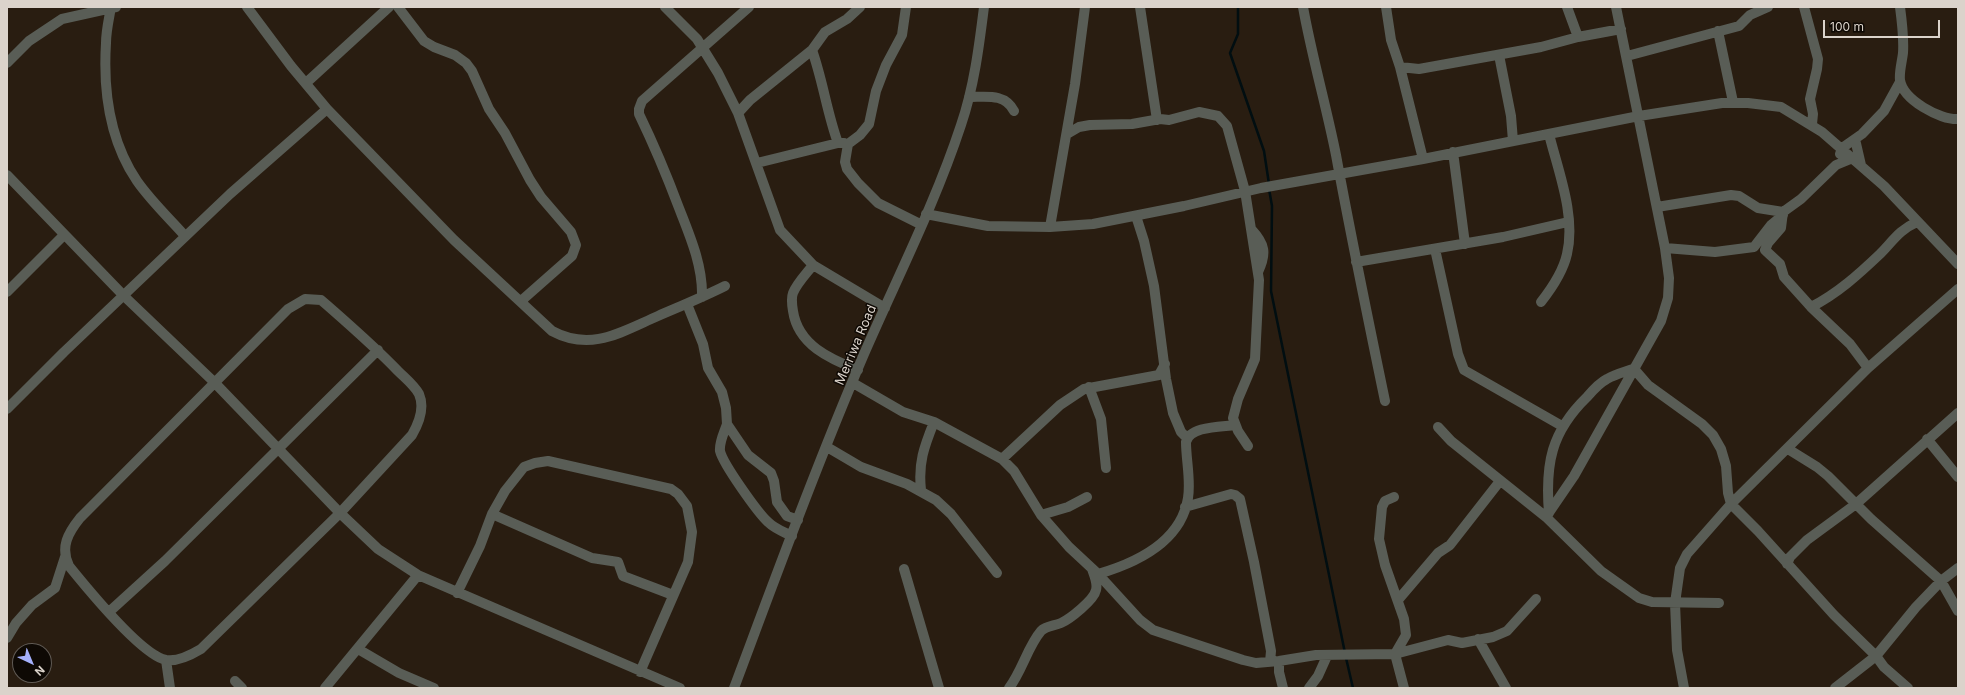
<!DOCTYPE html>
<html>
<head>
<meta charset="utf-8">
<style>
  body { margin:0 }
  #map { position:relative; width:1965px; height:695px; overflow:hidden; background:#291d11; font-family:Inter,sans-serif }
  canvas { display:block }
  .frame { position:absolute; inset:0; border:8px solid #dbd3cb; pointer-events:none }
  .north { position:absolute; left:12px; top:643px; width:40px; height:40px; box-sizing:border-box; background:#0e0904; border:1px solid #605a54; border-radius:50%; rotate:136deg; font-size:11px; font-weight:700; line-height:16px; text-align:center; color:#dbd3cb }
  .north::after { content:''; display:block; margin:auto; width:14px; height:18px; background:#a5b1fc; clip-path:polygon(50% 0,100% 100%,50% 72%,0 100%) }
  .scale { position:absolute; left:1823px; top:20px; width:117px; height:18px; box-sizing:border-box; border:2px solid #dbd3cb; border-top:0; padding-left:5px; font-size:12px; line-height:14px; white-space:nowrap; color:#dbd3cb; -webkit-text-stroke:3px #0e0904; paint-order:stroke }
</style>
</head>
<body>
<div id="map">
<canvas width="1965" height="695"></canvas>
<div class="frame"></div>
<div class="north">N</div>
<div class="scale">100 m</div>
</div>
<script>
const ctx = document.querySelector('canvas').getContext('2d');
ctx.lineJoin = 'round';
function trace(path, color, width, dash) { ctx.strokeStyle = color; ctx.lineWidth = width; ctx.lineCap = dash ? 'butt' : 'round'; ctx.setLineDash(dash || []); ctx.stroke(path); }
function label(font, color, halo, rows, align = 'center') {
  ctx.font = font + ' Inter,sans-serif'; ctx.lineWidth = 3; ctx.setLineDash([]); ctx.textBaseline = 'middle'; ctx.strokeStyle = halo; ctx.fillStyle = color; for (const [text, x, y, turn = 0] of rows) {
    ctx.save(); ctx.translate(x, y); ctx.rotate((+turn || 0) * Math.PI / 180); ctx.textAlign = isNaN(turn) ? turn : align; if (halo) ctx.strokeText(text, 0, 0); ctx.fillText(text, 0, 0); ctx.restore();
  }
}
trace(new Path2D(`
  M 1238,7 L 1238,34 L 1230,53 L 1264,151 L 1269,184
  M 1269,189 L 1272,206 L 1271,291 L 1345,653
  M 1346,658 L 1353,688`), '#010e11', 2.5);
trace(new Path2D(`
  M 111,7 C 109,19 106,31 106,43 C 103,91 110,141 137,181 C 151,201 169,218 185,236
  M 247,7 L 291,66 L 327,109 L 454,240 L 552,331 C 591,352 621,332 658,316 C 681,306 703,297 725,286
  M 398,7 L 424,41 L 434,47 L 455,55 L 466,63 L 472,71 L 489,109 L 505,133 L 530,180 L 541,197 L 571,232 L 576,245 L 572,256 L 521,301
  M 665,7 L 697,39 L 718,73 L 738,113 L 780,230 L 813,265 L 885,308
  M 906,7 L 902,35 L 886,65 L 876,91 L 869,124 L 860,135 L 848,144 L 845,162 L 847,169 L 858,183 L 878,203 L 922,225
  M 1140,7 L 1157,120
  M 1303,7 C 1312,57 1326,105 1336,155 C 1351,237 1368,319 1385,401
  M 1386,7 L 1391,40 L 1400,67 L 1423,159
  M 1567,7 L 1578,37
  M 1804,7 L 1818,59 L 1817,69 L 1810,99 L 1813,114 L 1812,124
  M 1900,7 C 1902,22 1904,38 1903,53 C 1902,62 1899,72 1900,80 C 1903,100 1940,120 1958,119
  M 1718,31 L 1733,102
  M 812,50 C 823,81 827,113 838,143
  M 1499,55 L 1511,116 L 1513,141
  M 1627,56 L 1739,26 L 1750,15 L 1768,7
  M 7,63 L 29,41 L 62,19 L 116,7
  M 1400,67 L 1419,69 L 1541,47 L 1578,37 L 1621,29
  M 306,83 L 389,7
  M 969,97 C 986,97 1005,93 1014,111
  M 738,113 L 750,100 L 812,50 L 825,32 L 847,19 L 860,7
  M 1067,134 L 1079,127 L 1090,125 L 1132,124 L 1160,119 L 1169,120 L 1199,112 L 1218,116 L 1227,126 L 1245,191 L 1259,280 L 1255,359 L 1238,399 L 1233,418 L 1238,431 L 1248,446
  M 1855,139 L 1861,165
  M 1453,152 L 1465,244
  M 1840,154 L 1842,148 L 1862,134 L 1884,111 L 1900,82
  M 757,163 L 838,143 L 844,143
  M 7,175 L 124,296 L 214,382 L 340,513 L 378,549 L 418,575 L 680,688
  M 1657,207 L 1731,195 L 1739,196 L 1758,208 L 1783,212 L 1801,199 L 1836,165 L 1853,158
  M 1783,212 L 1781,228 L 1768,243 L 1765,250 L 1780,264 L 1784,277 L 1811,307 C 1837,294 1859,274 1880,254 C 1893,241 1899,230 1917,222
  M 926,214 L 988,226 L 1050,227 L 1093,224 L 1184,206 L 1261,188 L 1423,159 L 1639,116 L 1722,103 L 1748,103 L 1781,107 L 1822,132 L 1884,186 L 1958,264
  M 1136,216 L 1144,241 L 1154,286 L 1166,379 L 1173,413 L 1181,432 L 1187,438
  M 1050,227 L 1075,84 L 1085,7
  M 1251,229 C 1265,244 1267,253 1258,272
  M 1665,248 L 1715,252 L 1754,247 L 1771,225 L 1783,215
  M 1435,249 L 1458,354 L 1464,370 L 1562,426
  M 1356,262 L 1503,237 L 1568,222
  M 813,265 C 807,273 797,283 793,293 C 791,298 792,305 793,311 C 798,345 830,359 858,370
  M 7,292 L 64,235
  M 702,297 C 703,266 690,236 679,208 C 667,176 654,145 639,114 L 639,109 L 642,101 L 749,7
  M 305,299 L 321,300 L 328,306 C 352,327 376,348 398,371 C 405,378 414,385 419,394 C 425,408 419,423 412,435 L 340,513 L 201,649 C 191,655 178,662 166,660 C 141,655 86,587 69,566 C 60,547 68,533 80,518 L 288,309 Z
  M 1541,302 C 1552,288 1563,272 1567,254 C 1576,215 1558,171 1549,134
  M 687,304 L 703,344 L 708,368 L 722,392 L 726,408 L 727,424 L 748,455 L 771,473 L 774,481 L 777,502 L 787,516 L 798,520
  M 1811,307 L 1850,344 L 1868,368
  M 1635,370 L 1648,385 L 1702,424 L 1713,435 L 1721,449 L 1726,466 L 1728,493 L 1731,504 L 1758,531 L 1834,615 L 1876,656 L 1884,667 L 1908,688
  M 853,383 L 903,412 L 934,422 L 1002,459 L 1014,471 L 1041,515 L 1069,547 L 1098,574 L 1140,620 L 1153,630 L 1243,660 L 1256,663 L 1279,661 L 1316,655 L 1395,654 L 1448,640 L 1462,643 L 1493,637 L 1507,631 L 1536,599
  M 1089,387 L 1101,419 L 1106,468
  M 7,409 L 64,352 L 230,194 L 327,109
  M 727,424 C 724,433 719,442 720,451 C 723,464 758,513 768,522 C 775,529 784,532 792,536
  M 1438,427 L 1451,441 L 1546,517 L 1601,571 L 1639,598 L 1652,602 L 1719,603
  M 1927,439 L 1958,477
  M 827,447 L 861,467 L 907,484 L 936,500 L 951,514 L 997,573
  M 1788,449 L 1817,467 L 1828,476 L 1871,519 L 1941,581 L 1958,611
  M 1002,459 L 1060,405 L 1084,389 L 1159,375 L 1165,364
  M 921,490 C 918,463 924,447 934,422
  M 1394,497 L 1385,501 L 1382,507 L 1379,539 L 1385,565 L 1404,619 L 1406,635 L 1395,654 L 1404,688
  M 1185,507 L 1231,494 L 1235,495 L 1240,499 L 1254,562 L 1271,651 L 1270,662
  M 1549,513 C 1545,464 1551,432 1587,397 C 1593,390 1599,383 1607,379 C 1616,374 1625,372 1633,369
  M 492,514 L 592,558 L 618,562 L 623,576 L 673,595
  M 1041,515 L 1068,507 L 1087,497
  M 1546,517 L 1574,476 L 1661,321 L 1668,298 L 1669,278 L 1665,248 L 1616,7
  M 1787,564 L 1790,557 L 1807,540 L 1856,504 L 1958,413
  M 904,569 L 939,688
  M 1098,574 C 1136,563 1181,542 1188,498 C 1191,480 1186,460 1186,442 C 1190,426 1221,427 1235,425
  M 457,593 L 480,546 L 492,514 L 505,491 L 524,467 L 535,463 L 548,461 L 671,489 L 678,494 L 687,506 L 692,532 L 688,562 L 640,672
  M 1398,600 L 1438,553 L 1450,545 L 1500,481
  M 109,612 L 165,561 L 378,350
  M 7,638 L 16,623 L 32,605 L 55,588 L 65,557
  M 1478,639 L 1506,688
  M 358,649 L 399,673 L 434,688
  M 166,660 L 170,688
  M 1279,661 L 1279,672 L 1283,688
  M 235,681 L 242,688
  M 325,688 L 418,575
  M 734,688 C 776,576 817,464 864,354 C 897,278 935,204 961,125 C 974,87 979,47 984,7
  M 1009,688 C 1022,671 1028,646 1041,631 C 1046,626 1054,626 1061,623 C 1070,619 1094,600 1096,590 C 1098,583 1094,575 1092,569
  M 1309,688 L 1318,676 L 1327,656
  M 1684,688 L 1677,650 L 1675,603 L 1680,568 L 1687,554 L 1731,504 L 1868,368 L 1958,289
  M 1835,688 L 1876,656 L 1916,607 L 1941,581 L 1958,568`), '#595d56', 10);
label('13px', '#dbd3cb', '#0e0904', [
  ["Merriwa Road",856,345,-67]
]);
</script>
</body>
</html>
